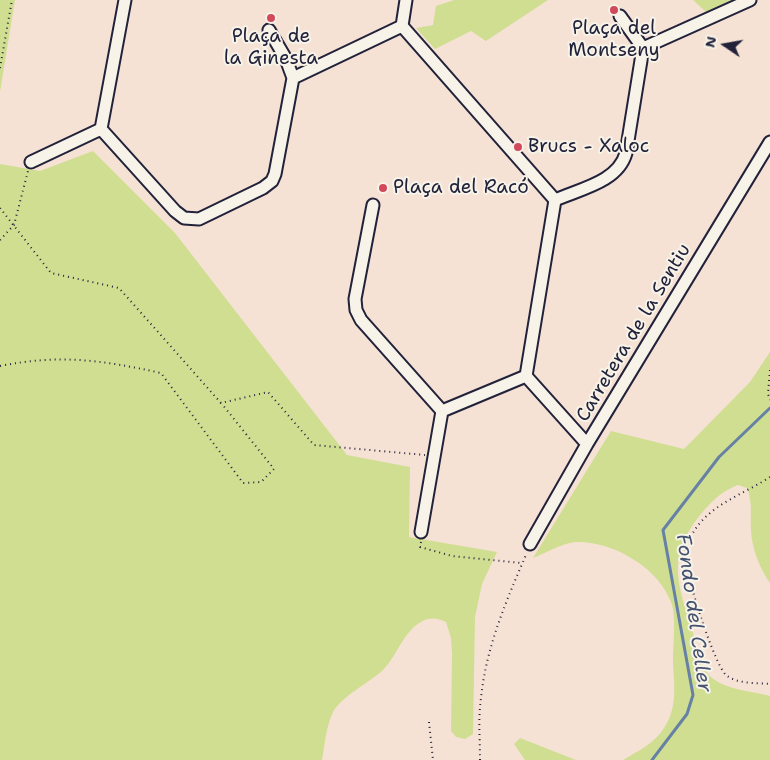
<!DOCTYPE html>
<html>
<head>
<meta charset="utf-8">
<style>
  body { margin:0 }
  #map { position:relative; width:770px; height:760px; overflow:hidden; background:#f6e2d5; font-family:"Shantell Sans",sans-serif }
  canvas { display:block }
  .north { position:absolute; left:700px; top:20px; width:50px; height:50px; -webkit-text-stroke:4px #f7f3e8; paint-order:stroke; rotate:282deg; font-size:14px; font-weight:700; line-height:20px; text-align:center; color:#22223b }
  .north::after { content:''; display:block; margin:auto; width:18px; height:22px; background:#22223b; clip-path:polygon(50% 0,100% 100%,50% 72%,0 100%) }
</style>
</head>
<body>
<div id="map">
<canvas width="770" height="760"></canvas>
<div class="north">N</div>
</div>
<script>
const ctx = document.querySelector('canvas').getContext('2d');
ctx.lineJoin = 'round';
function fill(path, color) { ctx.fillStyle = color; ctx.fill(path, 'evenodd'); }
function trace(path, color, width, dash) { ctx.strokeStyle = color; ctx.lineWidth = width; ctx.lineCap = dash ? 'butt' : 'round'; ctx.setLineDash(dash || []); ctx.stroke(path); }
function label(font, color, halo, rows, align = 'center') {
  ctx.font = font + ' "Shantell Sans",sans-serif'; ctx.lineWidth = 4; ctx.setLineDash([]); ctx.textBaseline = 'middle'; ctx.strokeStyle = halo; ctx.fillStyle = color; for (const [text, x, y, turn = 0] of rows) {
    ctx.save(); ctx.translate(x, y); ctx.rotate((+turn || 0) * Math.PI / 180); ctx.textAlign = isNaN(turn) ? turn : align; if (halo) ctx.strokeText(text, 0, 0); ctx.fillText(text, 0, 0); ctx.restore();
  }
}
fill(new Path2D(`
  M 0,0 L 15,0 L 0,92 Z
  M 454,0 L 548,0 L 486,41 L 471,31 L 435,49 L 416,28 L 433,25 L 436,6 Z
  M 693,0 L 732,0 L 706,12 Z
  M 93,151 L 175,233 L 347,455 L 410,467 L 409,537 L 497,552 L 482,584 L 475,617 L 473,734 L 465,739 L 456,737 L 451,731 L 452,653 L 451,638 L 446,622 C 437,618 430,617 421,622 C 403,632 397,656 383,670 C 369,683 342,696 333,712 C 326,727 325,743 322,760 L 0,760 L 0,164 L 40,171 Z
  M 770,352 L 770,583 C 760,569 752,549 751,531 C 750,517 753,502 747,488 L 738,485 C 720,492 712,501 700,515 C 665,560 679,585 693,633 C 697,647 700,668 712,678 C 727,690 752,691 770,696 L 770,760 L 623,760 C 638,751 655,743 664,728 C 678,707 674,685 673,662 C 673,646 676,619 672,605 C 660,568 613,541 576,542 C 562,543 546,553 533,558 L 611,431 L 684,449 L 750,382 Z
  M 520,738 L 576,760 L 525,760 L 514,744 Z`), '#d0de91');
trace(new Path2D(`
  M 652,760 L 687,714 L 693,695 L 663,530 L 719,457 L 770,408`), '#6681a5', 3);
const street = new Path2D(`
  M 406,0 L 402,26 L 555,200
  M 620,16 L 643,48
  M 269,30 L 286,59 L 293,78
  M 101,129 L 175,211 L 184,218 L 199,219 L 263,188 L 272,181 L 275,174 L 293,78 L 402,26
  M 101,129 L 125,0
  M 31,162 L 101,129
  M 555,200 C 580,189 618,182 626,153 L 643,48 L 750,0
  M 555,200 L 526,376 L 587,444
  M 373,205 L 355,299 L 356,310 L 361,320 L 442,411 L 421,532
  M 442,411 L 526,376
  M 530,544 L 587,444 L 770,142`);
trace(street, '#22223b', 15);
trace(new Path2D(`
  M 0,68 L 12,0
  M 0,208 L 51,273 L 119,288 L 221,403 L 268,392 L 314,445 L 425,455
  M 0,240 L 14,225 L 28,171
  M 0,366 C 61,354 101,360 161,373 L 243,483 L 261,482 L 274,469 L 222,404
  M 770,370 L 768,394 L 770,400
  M 770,477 C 743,495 704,506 690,539 C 687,544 684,551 685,557 C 686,575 714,664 726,675 C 737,684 757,683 770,684
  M 421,542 L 420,547 L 452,556 L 522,563
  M 429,722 L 433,760
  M 480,760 C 480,740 478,718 481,698 C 486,648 506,601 526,555`), '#22223b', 2, [1, 4]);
trace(street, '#f7f3e8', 11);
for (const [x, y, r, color] of [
  [614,10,5,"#d1495b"],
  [271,18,5,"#d1495b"],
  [518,147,5,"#d1495b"],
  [383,188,5,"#d1495b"]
]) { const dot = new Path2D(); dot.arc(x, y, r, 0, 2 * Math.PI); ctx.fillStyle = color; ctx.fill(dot); trace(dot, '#f7f3e8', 2); }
label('19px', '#22223b', '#f7f3e8', [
  ["Plaça del",614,29],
  ["Montseny",614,51],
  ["Plaça de",271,37],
  ["la Ginesta",271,59],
  ["Brucs - Xaloc",528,147,"left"],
  ["Plaça del Racó",393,188,"left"]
]);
label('19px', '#22223b', '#f7f3e8', [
  ["Carretera de la Sentiu",634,333,-59]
]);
label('italic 20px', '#445170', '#f7f3e8', [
  ["Fondo del Celler",693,613,82]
]);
</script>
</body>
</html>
